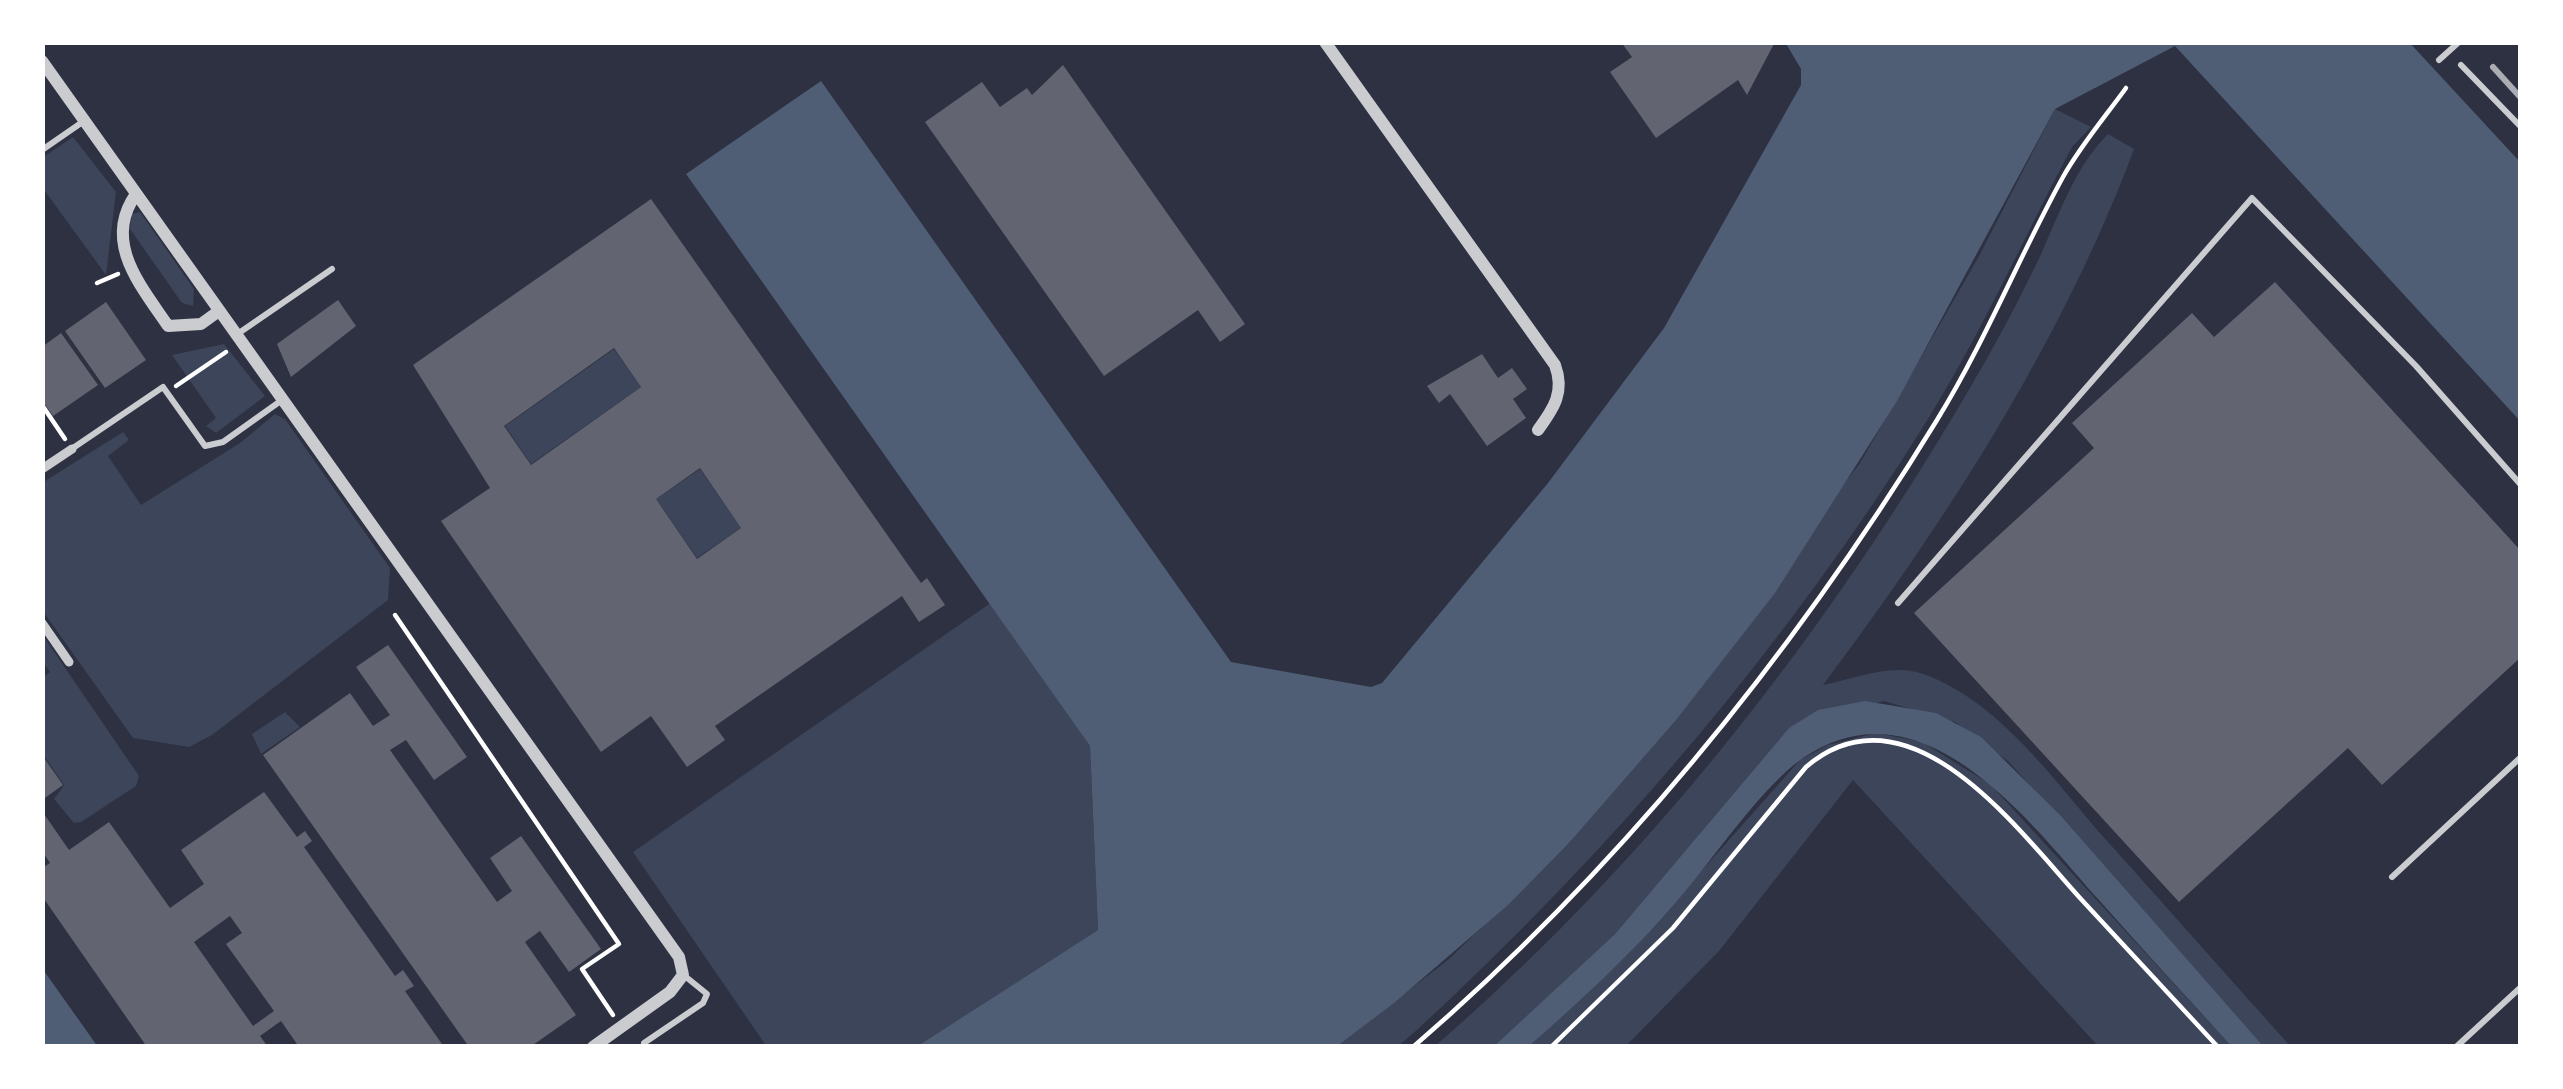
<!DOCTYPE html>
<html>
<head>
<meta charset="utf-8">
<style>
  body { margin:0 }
  #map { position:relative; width:2563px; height:1089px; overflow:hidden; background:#2d3142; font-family:"Libre Baskerville",serif }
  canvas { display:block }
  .frame { position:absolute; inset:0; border:45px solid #fff; pointer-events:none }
</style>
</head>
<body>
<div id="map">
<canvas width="2563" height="1089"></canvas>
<div class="frame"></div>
</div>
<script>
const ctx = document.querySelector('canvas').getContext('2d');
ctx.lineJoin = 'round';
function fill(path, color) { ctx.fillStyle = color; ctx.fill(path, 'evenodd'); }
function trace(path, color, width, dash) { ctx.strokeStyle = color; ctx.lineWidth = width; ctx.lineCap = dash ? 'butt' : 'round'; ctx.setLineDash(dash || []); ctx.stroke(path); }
fill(new Path2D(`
  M 2055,109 L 2091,127 L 2072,147 C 2024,237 1982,332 1928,419 C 1786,647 1614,848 1417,1030 L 1397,1047 L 1336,1047 L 1449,959 L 1568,844 L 1860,463 L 1978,258 Z
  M 2108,134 L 2134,149 C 2063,340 1945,523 1823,685 C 1859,678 1892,661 1929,676 C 2004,706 2057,785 2109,843 C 2170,911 2230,979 2291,1047 L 2264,1047 L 2009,762 L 1955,722 L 1884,701 L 1789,728 L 1615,934 L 1493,1047 L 1434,1047 C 1634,874 1799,668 1937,443 C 1970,389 2002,334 2030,277 C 2054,231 2070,171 2108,134 Z
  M 73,137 L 116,192 L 106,275 L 42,187 L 42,158 Z
  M 140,212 L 194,289 L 193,306 L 182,303 L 130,229 L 132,214 Z
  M 224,344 L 265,396 L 216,433 L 206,426 L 216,418 L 172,355 Z
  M 614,349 L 641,387 L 531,464 L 505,426 Z
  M 275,414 L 285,419 L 390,568 L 388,600 L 212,735 L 189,747 L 133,738 L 42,610 L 42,483 L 123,432 L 129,440 L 108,456 L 141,505 L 240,443 Z
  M 700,469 L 741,528 L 697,558 L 656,499 Z
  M 992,602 L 1090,746 L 1098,930 L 916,1047 L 767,1047 L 633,852 Z
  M 42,634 L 139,776 L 136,786 L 81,822 L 74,823 L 54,799 L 64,785 L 42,753 L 42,678 L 50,672 L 42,661 Z
  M 285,712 L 300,727 L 261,754 L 252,734 Z
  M 1876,733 L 1922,742 L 1990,784 L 2232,1047 L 2099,1047 L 1853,780 L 1719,951 L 1625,1047 L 1528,1047 L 1625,957 L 1800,760 L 1828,745 Z`), '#3c4559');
fill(new Path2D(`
  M 1785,42 L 2409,42 L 2521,163 L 2521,422 L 2175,46 L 2055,109 L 1897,401 L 1775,593 L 1676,720 L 1568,844 L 1508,905 L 1394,1003 L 1336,1047 L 916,1047 L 1098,930 L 1090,746 L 686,174 L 821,81 L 1231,662 L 1371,687 L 1382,683 L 1548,483 L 1664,328 L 1801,85 L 1801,69 Z
  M 1865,701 L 1936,713 L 1981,737 L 2060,815 L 2264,1047 L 2232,1047 C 2188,998 2142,949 2098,899 C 2028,820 1922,677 1803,758 C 1763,785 1711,862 1677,901 C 1632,954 1580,1001 1528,1047 L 1493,1047 L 1615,934 L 1789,728 L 1818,710 Z
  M 42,968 L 98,1047 L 42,1047 Z`), '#4f5d75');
fill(new Path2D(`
  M 1621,42 L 1775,42 L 1747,95 L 1738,80 L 1656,138 L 1610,72 L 1632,57 Z
  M 1063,65 L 1245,324 L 1220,342 L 1198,310 L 1104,376 L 925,122 L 982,82 L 1000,107 L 1027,88 L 1032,95 Z
  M 651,199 L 921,583 L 927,578 L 945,605 L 919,622 L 902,596 L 715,726 L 725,740 L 687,767 L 651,716 L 601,752 L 441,521 L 490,488 L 413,365 ZM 614,348 L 641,387 L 531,465 L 504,426 ZM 700,468 L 741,528 L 697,559 L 656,499 Z
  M 2275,282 L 2521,551 L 2521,657 L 2382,785 L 2348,748 L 2179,902 L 1914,613 L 2094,448 L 2072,423 L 2192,313 L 2214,337 Z
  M 338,300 L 356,326 L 291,377 L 277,344 Z
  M 106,302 L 146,360 L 105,388 L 65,331 Z
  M 61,333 L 98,385 L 53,416 L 42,400 L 42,347 Z
  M 1482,354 L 1498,378 L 1512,368 L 1527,389 L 1513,399 L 1526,418 L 1487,446 L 1450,394 L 1439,403 L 1427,386 Z
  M 388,645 L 467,757 L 434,780 L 406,740 L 390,750 L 497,902 L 512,891 L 490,858 L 521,836 L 601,949 L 569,972 L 540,931 L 525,942 L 576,1015 L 530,1047 L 469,1047 L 263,755 L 350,693 L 373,726 L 390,715 L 356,667 Z
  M 42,755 L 63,785 L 42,800 Z
  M 264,792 L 297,837 L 305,831 L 312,841 L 304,847 L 395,976 L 403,970 L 414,986 L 405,991 L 444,1047 L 299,1047 L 281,1021 L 260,1036 L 268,1047 L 147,1047 L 42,896 L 42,868 L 50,863 L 42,851 L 42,811 L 69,850 L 109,822 L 170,908 L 204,884 L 181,850 ZM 230,916 L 242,933 L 226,944 L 274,1011 L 253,1026 L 194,942 Z`), '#626471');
trace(new Path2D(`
  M 97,283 L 118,274
  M 176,386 L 226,352
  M 42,405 L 65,439
  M 395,615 L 619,944 L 582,969 L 613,1015
  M 1413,1047 C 1620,868 1794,653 1937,420 C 1985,342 2019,257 2063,177 C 2081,145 2105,117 2126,88
  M 1551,1047 L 1673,928 L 1806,767 C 1909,679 2019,831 2080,898 C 2126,948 2172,997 2218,1047`), '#fff', 4.5);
trace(new Path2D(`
  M 2439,60 L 2459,42
  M 2461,65 L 2521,127
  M 42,150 L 84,121
  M 236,335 L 332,269
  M 73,448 L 163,387 L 205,446 L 223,442 L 282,400
  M 1898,603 L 2252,198 L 2416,366 L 2521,485
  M 2392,877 L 2521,757
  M 644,1043 L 703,1003 L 707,994 L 686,977
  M 2456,1047 L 2521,987`), '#caccd0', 6);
trace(new Path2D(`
  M 42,469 L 72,449
  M 42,623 L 69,662`), '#caccd0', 9);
trace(new Path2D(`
  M 1325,42 L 1555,365 C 1565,392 1554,408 1538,430
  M 42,61 L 679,957 L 683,975 L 670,992 L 593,1047
  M 136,194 C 102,242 141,286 168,326 L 201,324 L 219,311`), '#caccd0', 12);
trace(new Path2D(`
  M 2493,67 L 2521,98`), '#abadb3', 6);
</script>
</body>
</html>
